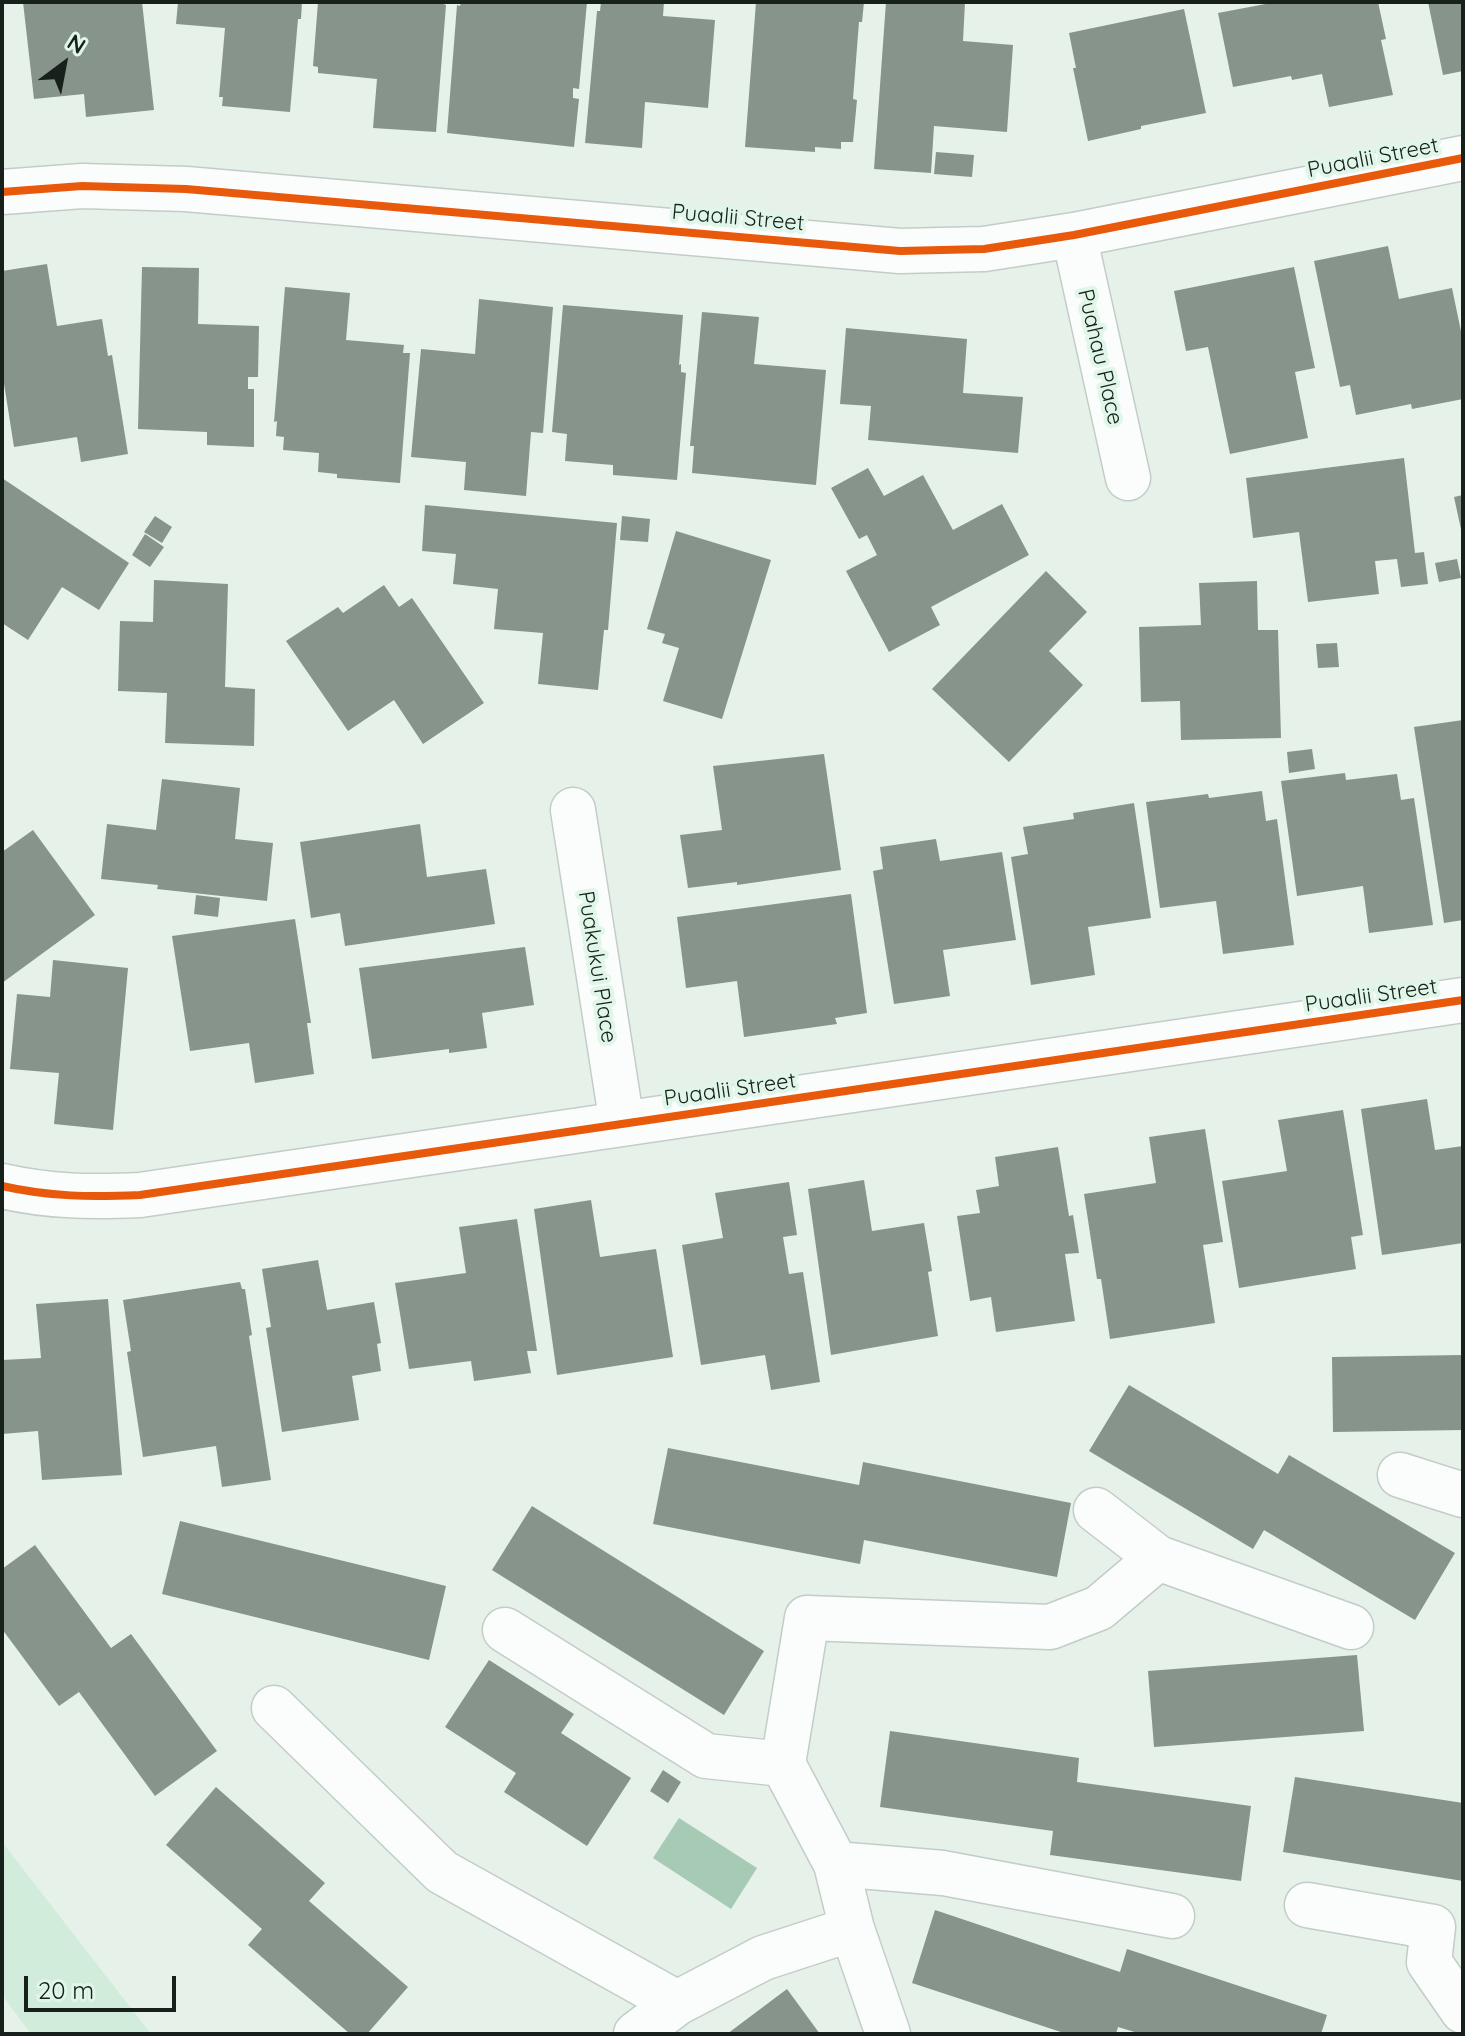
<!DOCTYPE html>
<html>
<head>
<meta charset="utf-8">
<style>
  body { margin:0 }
  #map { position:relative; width:1465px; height:2036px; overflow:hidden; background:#e5f1e9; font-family:Quicksand,sans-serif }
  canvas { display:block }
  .frame { position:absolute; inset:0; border:4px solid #18201b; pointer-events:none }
  .north { position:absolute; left:24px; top:24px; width:80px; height:80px; -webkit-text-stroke:6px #e0f6e8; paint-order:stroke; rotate:32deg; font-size:22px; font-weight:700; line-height:32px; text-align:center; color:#18201b }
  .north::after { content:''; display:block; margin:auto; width:28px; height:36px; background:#18201b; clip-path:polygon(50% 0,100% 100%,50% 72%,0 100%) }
  .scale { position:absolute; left:24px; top:1976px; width:152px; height:36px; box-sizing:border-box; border:4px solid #18201b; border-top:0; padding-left:10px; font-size:24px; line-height:28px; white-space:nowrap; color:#18201b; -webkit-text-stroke:6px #e0f6e8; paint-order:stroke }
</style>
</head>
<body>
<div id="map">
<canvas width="1465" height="2036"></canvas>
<div class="frame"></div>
<div class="north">N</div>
<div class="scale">20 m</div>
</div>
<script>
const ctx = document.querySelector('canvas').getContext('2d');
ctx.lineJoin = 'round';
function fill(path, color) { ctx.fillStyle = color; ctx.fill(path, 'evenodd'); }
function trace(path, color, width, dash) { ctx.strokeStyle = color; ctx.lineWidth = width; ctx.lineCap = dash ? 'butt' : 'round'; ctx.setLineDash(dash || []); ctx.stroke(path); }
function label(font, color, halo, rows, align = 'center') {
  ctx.font = font + ' Quicksand,sans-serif'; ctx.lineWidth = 8; ctx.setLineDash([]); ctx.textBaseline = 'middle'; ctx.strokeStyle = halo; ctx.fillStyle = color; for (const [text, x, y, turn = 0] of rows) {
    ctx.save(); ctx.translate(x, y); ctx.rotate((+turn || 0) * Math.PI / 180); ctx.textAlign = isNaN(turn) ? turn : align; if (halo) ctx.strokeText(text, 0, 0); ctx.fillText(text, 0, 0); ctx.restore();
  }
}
fill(new Path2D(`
  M 2,1842 L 151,2034 L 31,2034 L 2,1995 Z`), '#d2ecdb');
fill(new Path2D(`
  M 679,1818 L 757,1868 L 731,1909 L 653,1858 Z`), '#a7cab4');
fill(new Path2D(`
  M 23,2 L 142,2 L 154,110 L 86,117 L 84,94 L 34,99 Z
  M 178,2 L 302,2 L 301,19 L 298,19 L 290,112 L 222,106 L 223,97 L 219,97 L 225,28 L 176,24 Z
  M 318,2 L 438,2 L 446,5 L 436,132 L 373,128 L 377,79 L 318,73 L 318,67 L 313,66 Z
  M 461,2 L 587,2 L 579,89 L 573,88 L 573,98 L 579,99 L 574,147 L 447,133 L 457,5 L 460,6 Z
  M 601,2 L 664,2 L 663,16 L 715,20 L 708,108 L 645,102 L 642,148 L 585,143 L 597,11 L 600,11 Z
  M 756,2 L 864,2 L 862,22 L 859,22 L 853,99 L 857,100 L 853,142 L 841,142 L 841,149 L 815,147 L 815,152 L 745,147 Z
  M 886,2 L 965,2 L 963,41 L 1013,45 L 1007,132 L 934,126 L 931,173 L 874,169 Z
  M 1276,2 L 1378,2 L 1386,39 L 1381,40 L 1393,95 L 1329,107 L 1322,74 L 1292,80 L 1291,76 L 1233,87 L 1218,13 Z
  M 1428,2 L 1463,2 L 1463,71 L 1443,75 Z
  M 1184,9 L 1206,113 L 1141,126 L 1141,129 L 1088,141 L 1073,68 L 1076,68 L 1069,33 Z
  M 936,152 L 974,155 L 972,177 L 934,174 Z
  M 1388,246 L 1399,299 L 1452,288 L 1463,341 L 1463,399 L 1412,409 L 1411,404 L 1356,415 L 1350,385 L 1340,387 L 1314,261 Z
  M 47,264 L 57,326 L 102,319 L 108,356 L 112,355 L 128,454 L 81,462 L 77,437 L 14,447 L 2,371 L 2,271 Z
  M 142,267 L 199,268 L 198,324 L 259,326 L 258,377 L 248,377 L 248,389 L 254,389 L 254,447 L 207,445 L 207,432 L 138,429 Z
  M 1294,267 L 1315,368 L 1295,372 L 1308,438 L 1230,454 L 1208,347 L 1186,351 L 1174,291 Z
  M 285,287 L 350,293 L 346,340 L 404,345 L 403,353 L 410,353 L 400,483 L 337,478 L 337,474 L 318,472 L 319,453 L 283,450 L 284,437 L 276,436 L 277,421 L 274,422 Z
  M 479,299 L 553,307 L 543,433 L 531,432 L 526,496 L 464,490 L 466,462 L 411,457 L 421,349 L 475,354 Z
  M 563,305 L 683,315 L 679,365 L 681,364 L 681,372 L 686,373 L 677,480 L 613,475 L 613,465 L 565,461 L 567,434 L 552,432 Z
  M 702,312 L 759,317 L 754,364 L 826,370 L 816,485 L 692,473 L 694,446 L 690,446 Z
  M 846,328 L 967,339 L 963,393 L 1023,397 L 1018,453 L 868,440 L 871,406 L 840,404 Z
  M 1404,458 L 1415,553 L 1424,552 L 1428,584 L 1401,587 L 1397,559 L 1375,561 L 1379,594 L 1308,602 L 1299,532 L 1253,538 L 1246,478 Z
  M 868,468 L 884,496 L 923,475 L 953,530 L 1002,504 L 1029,555 L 931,607 L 940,625 L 889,652 L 846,571 L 877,555 L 867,535 L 859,539 L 831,488 Z
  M 2,478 L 129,563 L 99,610 L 62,587 L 28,640 L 2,623 Z
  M 1463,495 L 1463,533 L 1462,534 L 1454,497 Z
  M 425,505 L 617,523 L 608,630 L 604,630 L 598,690 L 538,684 L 543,633 L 494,629 L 498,589 L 453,584 L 456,554 L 422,551 Z
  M 155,516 L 172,527 L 162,543 L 144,532 Z
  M 622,516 L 650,519 L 648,542 L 620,540 Z
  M 676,531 L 771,560 L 722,719 L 663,701 L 679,648 L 662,643 L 665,634 L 647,629 Z
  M 145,534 L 164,547 L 150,567 L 132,555 Z
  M 1457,559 L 1461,578 L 1439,582 L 1435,563 Z
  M 1046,571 L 1087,612 L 1049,651 L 1083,685 L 1009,762 L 932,689 Z
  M 154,580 L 228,584 L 225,687 L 255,689 L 254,746 L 165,743 L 167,693 L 118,691 L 120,621 L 153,622 Z
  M 1257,581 L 1258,630 L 1278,630 L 1281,738 L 1181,740 L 1180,701 L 1141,702 L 1139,627 L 1201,625 L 1199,583 Z
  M 384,585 L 399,607 L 412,598 L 484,703 L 423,744 L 394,700 L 348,731 L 286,641 L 338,607 L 343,613 Z
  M 1337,643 L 1339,667 L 1318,668 L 1316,644 Z
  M 1463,720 L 1463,920 L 1444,923 L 1414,727 Z
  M 1312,749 L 1315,769 L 1289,773 L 1287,752 Z
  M 824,754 L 841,870 L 737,885 L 737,882 L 688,888 L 680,835 L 722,830 L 713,766 Z
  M 1345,773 L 1346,780 L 1397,774 L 1401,800 L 1414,798 L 1433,925 L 1369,933 L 1363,886 L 1297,896 L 1281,781 Z
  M 162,779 L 240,788 L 235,839 L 273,843 L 267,901 L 157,889 L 158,885 L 101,879 L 107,824 L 156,830 Z
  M 1262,791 L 1266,821 L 1277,819 L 1294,945 L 1223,954 L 1216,901 L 1160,908 L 1146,802 L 1208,794 L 1209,798 Z
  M 1134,803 L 1151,918 L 1088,927 L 1095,975 L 1031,985 L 1011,857 L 1028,854 L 1023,827 L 1074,819 L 1073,813 Z
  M 420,824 L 427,877 L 486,869 L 495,924 L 345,946 L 340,913 L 311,918 L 300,842 Z
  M 33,830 L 95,915 L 2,983 L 2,852 Z
  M 936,839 L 940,861 L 1002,852 L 1016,940 L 943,950 L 950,996 L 894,1004 L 873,871 L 883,869 L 880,847 Z
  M 851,894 L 867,1013 L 835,1018 L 837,1024 L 744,1037 L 737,981 L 686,988 L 677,917 Z
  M 196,895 L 220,898 L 218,917 L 194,914 Z
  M 295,919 L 311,1023 L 307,1023 L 314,1074 L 255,1083 L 249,1043 L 190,1051 L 172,936 Z
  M 525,947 L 534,1005 L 482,1013 L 487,1048 L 449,1053 L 449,1049 L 372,1059 L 359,968 Z
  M 53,960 L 128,968 L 113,1130 L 54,1124 L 59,1073 L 10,1069 L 17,994 L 50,997 Z
  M 1427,1099 L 1435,1150 L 1463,1146 L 1463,1243 L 1382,1255 L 1361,1109 Z
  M 1343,1110 L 1363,1235 L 1351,1237 L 1356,1269 L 1239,1288 L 1222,1181 L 1287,1171 L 1278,1120 Z
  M 1205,1129 L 1223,1242 L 1203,1245 L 1215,1323 L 1110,1339 L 1101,1279 L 1097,1279 L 1084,1194 L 1156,1183 L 1149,1137 Z
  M 1058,1147 L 1069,1216 L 1073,1215 L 1079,1253 L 1065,1254 L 1075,1321 L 996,1332 L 991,1297 L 970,1301 L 957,1216 L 980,1213 L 976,1190 L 999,1186 L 995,1157 Z
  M 864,1180 L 872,1231 L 924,1223 L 932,1271 L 928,1272 L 938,1336 L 831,1355 L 808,1189 Z
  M 789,1182 L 797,1235 L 783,1237 L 789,1274 L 803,1272 L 820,1382 L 771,1390 L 765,1355 L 701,1365 L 682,1245 L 723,1238 L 715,1193 Z
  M 591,1200 L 600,1257 L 656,1249 L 673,1357 L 557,1375 L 534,1209 Z
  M 517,1219 L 537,1351 L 527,1351 L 531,1373 L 474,1381 L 471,1361 L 409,1369 L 395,1283 L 466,1273 L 459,1227 Z
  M 318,1260 L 327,1310 L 374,1302 L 381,1343 L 377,1344 L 381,1371 L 352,1376 L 359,1420 L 282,1432 L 266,1328 L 271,1327 L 262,1269 Z
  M 240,1282 L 242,1289 L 245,1289 L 252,1335 L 249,1336 L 271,1480 L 222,1487 L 216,1446 L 143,1457 L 127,1352 L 131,1351 L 123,1300 Z
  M 108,1299 L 122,1475 L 42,1480 L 38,1431 L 2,1434 L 2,1360 L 41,1358 L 36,1304 Z
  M 1463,1355 L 1463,1430 L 1333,1432 L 1332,1357 Z
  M 1129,1385 L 1278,1474 L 1289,1455 L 1455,1553 L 1415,1620 L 1264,1530 L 1253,1549 L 1089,1451 Z
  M 668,1448 L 859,1485 L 863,1462 L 1071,1503 L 1057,1577 L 864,1540 L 860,1564 L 653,1524 Z
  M 532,1506 L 764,1651 L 724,1715 L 492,1570 Z
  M 180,1521 L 446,1586 L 429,1660 L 162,1594 Z
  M 35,1545 L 111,1648 L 131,1634 L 217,1751 L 155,1796 L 79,1692 L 59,1706 L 2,1629 L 2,1569 Z
  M 1357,1655 L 1364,1731 L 1154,1747 L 1148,1671 Z
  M 489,1660 L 574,1714 L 561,1733 L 631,1778 L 587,1846 L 504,1792 L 516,1773 L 445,1727 Z
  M 890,1731 L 1079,1758 L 1077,1782 L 1251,1806 L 1241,1881 L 1050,1855 L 1053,1831 L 880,1807 Z
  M 663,1770 L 681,1782 L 668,1803 L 650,1791 Z
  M 1295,1777 L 1463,1803 L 1463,1881 L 1283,1852 Z
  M 216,1787 L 325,1883 L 309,1901 L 408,1987 L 367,2034 L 350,2034 L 248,1945 L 262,1929 L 166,1845 Z
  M 935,1910 L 1120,1972 L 1127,1949 L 1327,2015 L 1321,2034 L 1141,2034 L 1118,2027 L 1116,2034 L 1067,2034 L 912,1983 Z
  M 787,1989 L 820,2034 L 727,2034 Z`), '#87948c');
const minor = new Path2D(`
  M 2,192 L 82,186 L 186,189 L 900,251 L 984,249 L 1074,235 L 1463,158
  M 1074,235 L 1128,478
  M 573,810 L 622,1124
  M 2,1186 C 50,1197 91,1197 140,1195 L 1463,1000
  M 1400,1475 L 1463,1495
  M 1096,1510 L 1158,1558
  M 505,1630 L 706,1756 L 783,1764
  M 274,1708 L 442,1872 L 677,2003 L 763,1958 L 852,1929
  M 836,1864 L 943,1873 L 1172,1916
  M 1307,1905 L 1433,1927 L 1429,1962 L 1463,2011
  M 636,2034 L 677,2003
  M 888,2034 L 852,1929 L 836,1864 L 783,1764 L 807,1618 L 1050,1627 L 1099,1608 L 1158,1558 L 1351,1627`);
trace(minor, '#c3cdc7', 47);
trace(minor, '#fbfdfc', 44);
trace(new Path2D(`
  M 2,192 L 82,186 L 186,189 L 900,251 L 984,249 L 1074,235 L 1463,158
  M 2,1186 C 50,1197 91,1197 140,1195 L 1463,1000`), '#e8590c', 8);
label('22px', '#18201b', '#e0f6e8', [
  ["Puaalii Street",1373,158,-11],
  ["Puaalii Street",738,218,5],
  ["Puahau Place",1100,357,77],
  ["Puakukui Place",597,967,81],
  ["Puaalii Street",1371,996,-8],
  ["Puaalii Street",730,1090,-8]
]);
</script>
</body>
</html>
